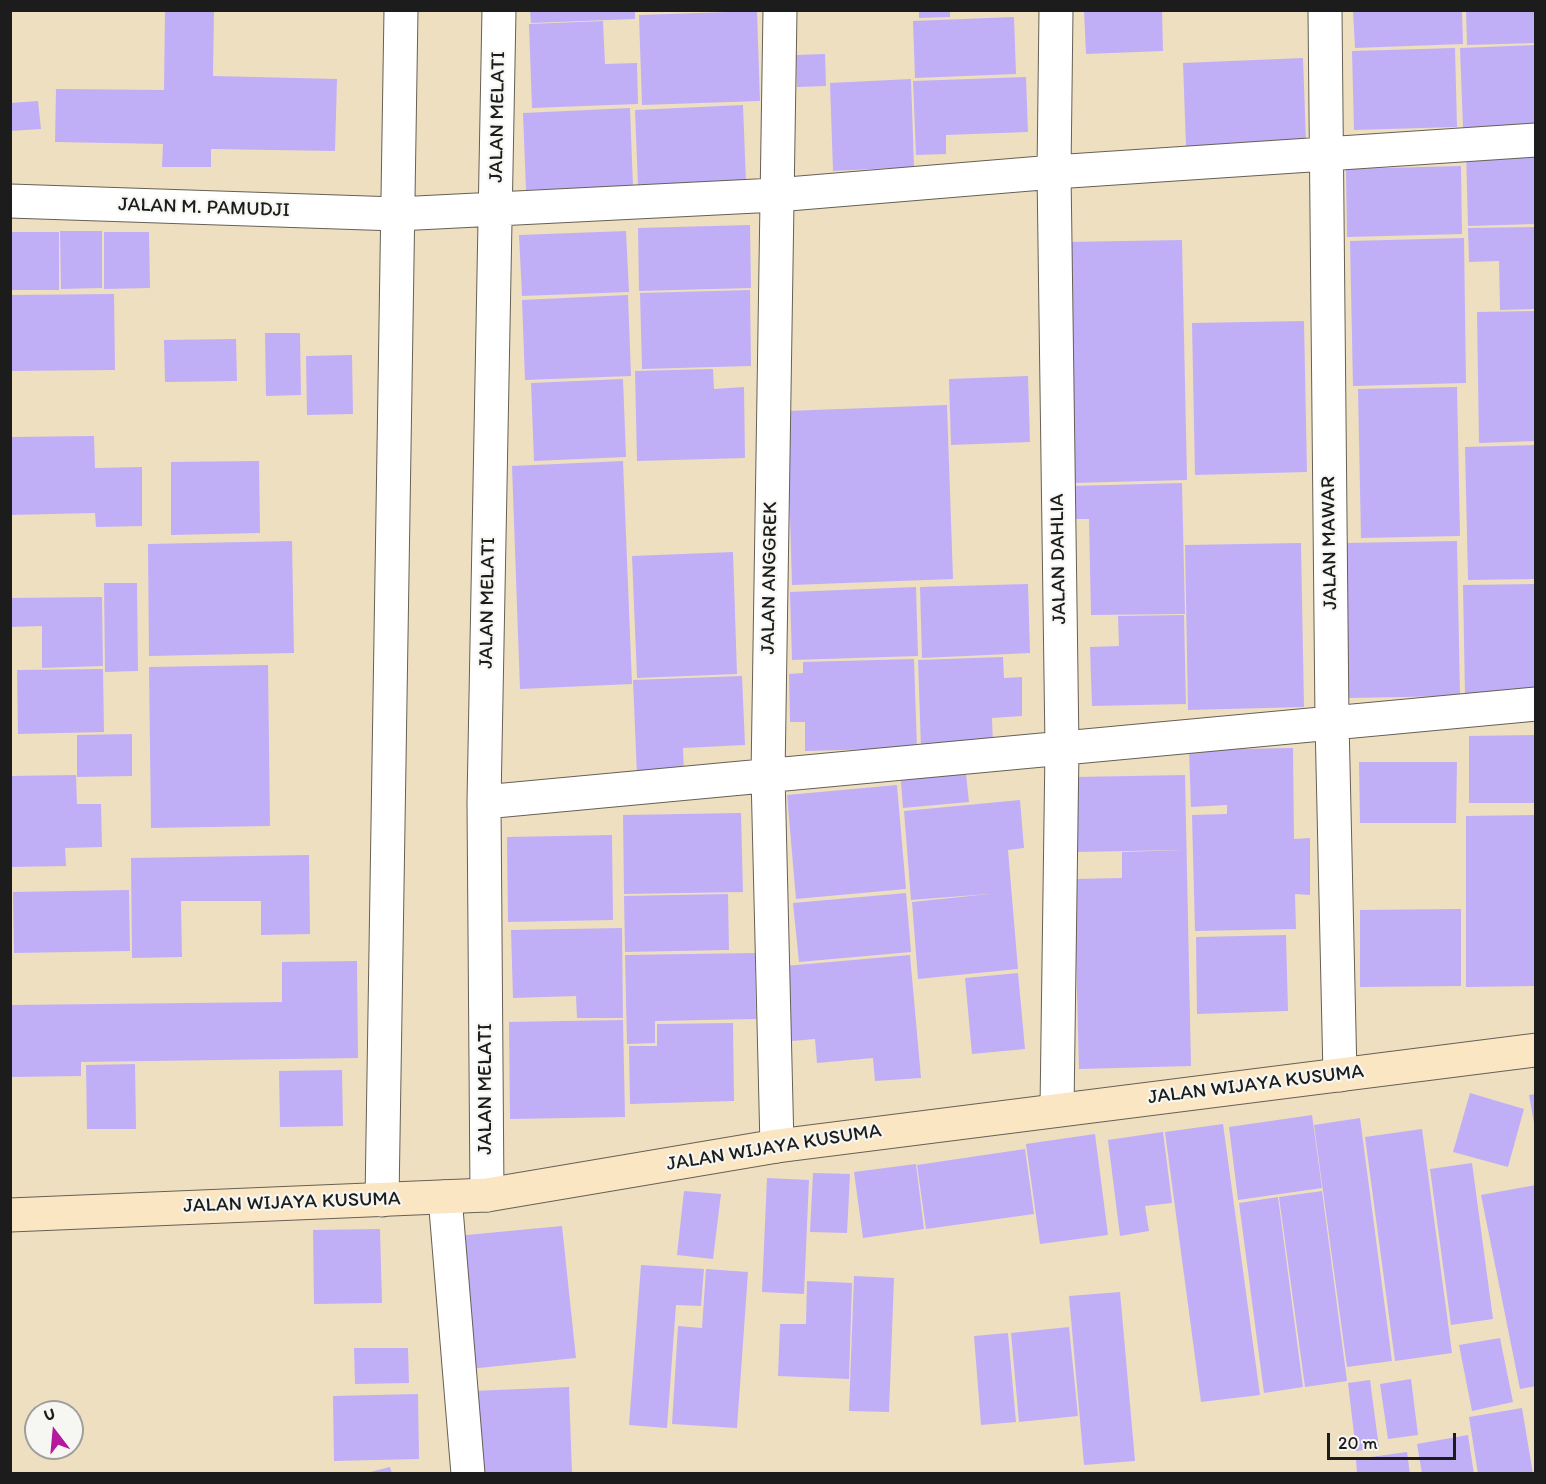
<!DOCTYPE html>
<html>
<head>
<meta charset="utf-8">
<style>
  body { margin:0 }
  #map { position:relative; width:1546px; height:1484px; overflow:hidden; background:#eedfc0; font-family:Itim,sans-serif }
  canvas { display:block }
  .frame { position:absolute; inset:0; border:12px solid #1c1c1c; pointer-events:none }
  .north { position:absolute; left:24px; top:1400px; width:60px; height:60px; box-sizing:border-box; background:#f6f6f2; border:2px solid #9f9f9c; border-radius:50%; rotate:344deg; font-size:16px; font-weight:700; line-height:24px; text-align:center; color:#1c1c1c }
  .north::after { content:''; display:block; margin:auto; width:21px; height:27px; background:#b5179e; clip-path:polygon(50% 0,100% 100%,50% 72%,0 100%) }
  .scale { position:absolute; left:1327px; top:1433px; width:129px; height:27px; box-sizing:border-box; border:3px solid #1c1c1c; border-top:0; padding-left:8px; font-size:18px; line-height:21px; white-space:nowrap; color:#1c1c1c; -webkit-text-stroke:4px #f6f6f2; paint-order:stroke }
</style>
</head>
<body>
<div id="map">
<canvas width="1546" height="1484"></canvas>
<div class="frame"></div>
<div class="north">U</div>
<div class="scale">20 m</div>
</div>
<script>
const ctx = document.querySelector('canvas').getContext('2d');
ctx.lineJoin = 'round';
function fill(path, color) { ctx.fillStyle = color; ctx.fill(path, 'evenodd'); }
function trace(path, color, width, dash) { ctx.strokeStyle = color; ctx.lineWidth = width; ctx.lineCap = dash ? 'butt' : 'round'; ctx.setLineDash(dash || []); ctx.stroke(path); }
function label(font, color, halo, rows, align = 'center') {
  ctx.font = font + ' Itim,sans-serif'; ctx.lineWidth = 4.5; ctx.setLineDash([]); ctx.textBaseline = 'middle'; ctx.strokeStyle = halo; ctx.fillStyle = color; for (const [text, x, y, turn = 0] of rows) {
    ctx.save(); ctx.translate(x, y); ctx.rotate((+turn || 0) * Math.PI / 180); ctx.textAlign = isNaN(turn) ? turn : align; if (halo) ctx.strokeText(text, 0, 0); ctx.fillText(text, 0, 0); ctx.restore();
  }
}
fill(new Path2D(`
  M 165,10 L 214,10 L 213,76 L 337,79 L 335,151 L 211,149 L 211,167 L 162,167 L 163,144 L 55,142 L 56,89 L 164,90 Z
  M 530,10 L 635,10 L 635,19 L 531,23 Z
  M 919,10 L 950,10 L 950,17 L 919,18 Z
  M 1084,10 L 1162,10 L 1163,51 L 1086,54 Z
  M 1353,10 L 1462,10 L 1463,44 L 1355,48 Z
  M 1466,10 L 1536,10 L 1536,43 L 1467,45 Z
  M 757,11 L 760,101 L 642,105 L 639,15 Z
  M 1014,17 L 1016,74 L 915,78 L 913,21 Z
  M 603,21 L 605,64 L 637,63 L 638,104 L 532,108 L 529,24 Z
  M 1536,45 L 1536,125 L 1463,128 L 1460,48 Z
  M 1455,48 L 1457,127 L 1354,130 L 1352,51 Z
  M 825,54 L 826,86 L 797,87 L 796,55 Z
  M 1303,58 L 1306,141 L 1186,146 L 1183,63 Z
  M 1026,77 L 1028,132 L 946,135 L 946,154 L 916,155 L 913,81 Z
  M 911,79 L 914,167 L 833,171 L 830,83 Z
  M 38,101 L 41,129 L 10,131 L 10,103 Z
  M 743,105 L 746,182 L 638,186 L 635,110 Z
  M 630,108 L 633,186 L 526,190 L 523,113 Z
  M 1536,149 L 1536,224 L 1468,226 L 1466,150 Z
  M 1461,166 L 1462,234 L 1347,237 L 1346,169 Z
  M 750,225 L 751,288 L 639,291 L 638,228 Z
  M 1536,227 L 1536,309 L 1500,310 L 1499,261 L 1469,262 L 1468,228 Z
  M 60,231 L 102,231 L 102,288 L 61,289 Z
  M 626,231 L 629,292 L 522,296 L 519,235 Z
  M 11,232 L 59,232 L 59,290 L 12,290 Z
  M 104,232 L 149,232 L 150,288 L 104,289 Z
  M 1464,238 L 1466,383 L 1353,386 L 1350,241 Z
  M 1182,240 L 1187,480 L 1072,483 L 1067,242 Z
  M 750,290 L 751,366 L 642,369 L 640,293 Z
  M 114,294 L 115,370 L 10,371 L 10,295 Z
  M 628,295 L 631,376 L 525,380 L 522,300 Z
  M 1536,311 L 1536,441 L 1479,443 L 1477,312 Z
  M 1304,321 L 1307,472 L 1195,475 L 1192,323 Z
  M 265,333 L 300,333 L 301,395 L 266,396 Z
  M 236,339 L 237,381 L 165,382 L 164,340 Z
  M 352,355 L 353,414 L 307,415 L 306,356 Z
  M 713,369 L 714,389 L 744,387 L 745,458 L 637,461 L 635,371 Z
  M 1028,376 L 1030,442 L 951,445 L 949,379 Z
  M 623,379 L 626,457 L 534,461 L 531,383 Z
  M 1457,387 L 1460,536 L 1361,538 L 1358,389 Z
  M 947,405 L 953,579 L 792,585 L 787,411 Z
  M 94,436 L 95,468 L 142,467 L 142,526 L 96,527 L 95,513 L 10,515 L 10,437 Z
  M 1536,445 L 1536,579 L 1468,580 L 1465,447 Z
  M 259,461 L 260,533 L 171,535 L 171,462 Z
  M 623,461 L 632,684 L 520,689 L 512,466 Z
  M 1182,483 L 1185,614 L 1091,615 L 1089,519 L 1072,519 L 1071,486 Z
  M 292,541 L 294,653 L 149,656 L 148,544 Z
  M 1457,541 L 1460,696 L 1348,698 L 1345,543 Z
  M 1301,543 L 1304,707 L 1188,710 L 1185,545 Z
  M 733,552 L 737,674 L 637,678 L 632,556 Z
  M 104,583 L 137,583 L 138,671 L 105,672 Z
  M 1028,584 L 1030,653 L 922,658 L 920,587 Z
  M 1536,584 L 1536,694 L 1465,696 L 1463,585 Z
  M 916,587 L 918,656 L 792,660 L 790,592 Z
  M 102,597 L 103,666 L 42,668 L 42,626 L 10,627 L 10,598 Z
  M 1184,615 L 1186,704 L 1092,706 L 1090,647 L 1119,646 L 1118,616 Z
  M 1003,657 L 1004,678 L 1022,677 L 1022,716 L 992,718 L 993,745 L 921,748 L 918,660 Z
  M 914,659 L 917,748 L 805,751 L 805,722 L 790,722 L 789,674 L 803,673 L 803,662 Z
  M 268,665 L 270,826 L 151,828 L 149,667 Z
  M 103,669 L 104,732 L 18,734 L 17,670 Z
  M 742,676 L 745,745 L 683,748 L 684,775 L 637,776 L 633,680 Z
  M 132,734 L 132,776 L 77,777 L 77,735 Z
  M 1536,735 L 1536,803 L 1469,803 L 1469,736 Z
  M 1293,748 L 1294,839 L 1310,838 L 1310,895 L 1295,894 L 1296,929 L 1195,931 L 1192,815 L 1227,814 L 1227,805 L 1191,807 L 1189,750 Z
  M 1359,762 L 1457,762 L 1456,823 L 1360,823 Z
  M 965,764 L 969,802 L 903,808 L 900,769 Z
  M 76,775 L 77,804 L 101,804 L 102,847 L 65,848 L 66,866 L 10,867 L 10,776 Z
  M 1185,775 L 1191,1066 L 1079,1069 L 1074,879 L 1122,878 L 1122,852 L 1183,850 L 1076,852 L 1075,777 Z
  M 897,785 L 906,889 L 796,899 L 787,795 Z
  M 1020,800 L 1024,848 L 1008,850 L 1018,969 L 918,979 L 912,902 L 989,894 L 911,900 L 904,811 Z
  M 741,813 L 743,892 L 624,894 L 623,815 Z
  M 1536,815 L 1536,986 L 1466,987 L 1466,816 Z
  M 612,835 L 613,920 L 508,922 L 507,837 Z
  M 309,855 L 310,934 L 261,935 L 261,901 L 181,901 L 182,957 L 132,958 L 131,858 Z
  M 129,890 L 130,951 L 14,953 L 13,892 Z
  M 906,893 L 911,952 L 799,962 L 793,903 Z
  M 728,894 L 729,950 L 625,952 L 624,896 Z
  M 1461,909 L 1461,986 L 1360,987 L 1360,910 Z
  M 622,928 L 623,1018 L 577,1018 L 576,996 L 513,998 L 511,930 Z
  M 1286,935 L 1288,1011 L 1197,1014 L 1196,937 Z
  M 755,953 L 756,1019 L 655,1021 L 655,1043 L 627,1044 L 625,955 Z
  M 910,955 L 921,1078 L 875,1081 L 873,1058 L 817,1063 L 815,1039 L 792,1041 L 785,966 Z
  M 357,961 L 358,1058 L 81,1062 L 81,1076 L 10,1077 L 10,1005 L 282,1002 L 282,962 Z
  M 1018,973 L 1025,1049 L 972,1054 L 965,978 Z
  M 623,1020 L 625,1117 L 510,1119 L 509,1022 Z
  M 733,1023 L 734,1101 L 630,1104 L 629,1046 L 657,1046 L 657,1024 Z
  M 135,1064 L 136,1129 L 87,1129 L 86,1065 Z
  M 342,1070 L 343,1126 L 280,1127 L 279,1071 Z
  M 1470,1093 L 1524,1109 L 1508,1167 L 1453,1152 Z
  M 1536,1094 L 1536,1123 L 1534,1123 L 1529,1095 Z
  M 1312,1115 L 1322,1188 L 1238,1200 L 1229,1127 Z
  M 1360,1118 L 1392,1361 L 1347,1367 L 1314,1125 Z
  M 1223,1124 L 1260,1395 L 1201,1402 L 1165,1132 Z
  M 1422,1129 L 1452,1353 L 1395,1361 L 1365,1137 Z
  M 1163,1132 L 1172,1203 L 1145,1206 L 1149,1231 L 1120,1236 L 1108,1140 Z
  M 1095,1134 L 1108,1235 L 1040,1244 L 1026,1144 Z
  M 1025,1149 L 1034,1214 L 926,1229 L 917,1165 Z
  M 1472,1163 L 1493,1319 L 1451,1325 L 1430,1169 Z
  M 916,1164 L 924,1229 L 863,1238 L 854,1172 Z
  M 813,1173 L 850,1174 L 847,1233 L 810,1232 Z
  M 767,1178 L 809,1180 L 804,1294 L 762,1292 Z
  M 1536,1185 L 1536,1386 L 1520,1389 L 1481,1195 Z
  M 684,1191 L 721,1194 L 713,1259 L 677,1255 Z
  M 1322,1191 L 1347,1381 L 1305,1387 L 1279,1197 Z
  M 1278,1197 L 1303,1387 L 1264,1393 L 1239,1203 Z
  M 562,1226 L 576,1358 L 469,1369 L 456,1236 Z
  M 380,1229 L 382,1303 L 314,1304 L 313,1230 Z
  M 641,1265 L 704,1269 L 701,1306 L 676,1305 L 667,1428 L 629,1425 Z
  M 706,1269 L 748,1272 L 737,1428 L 672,1424 L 678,1326 L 702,1328 Z
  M 854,1276 L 894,1278 L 889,1412 L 849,1411 Z
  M 807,1281 L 852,1283 L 849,1379 L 778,1376 L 780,1324 L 806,1324 Z
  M 1120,1292 L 1135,1461 L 1084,1465 L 1069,1296 Z
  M 1069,1327 L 1078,1416 L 1019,1422 L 1011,1333 Z
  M 1008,1333 L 1016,1422 L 981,1425 L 974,1336 Z
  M 1500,1338 L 1513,1402 L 1472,1411 L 1459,1345 Z
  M 354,1348 L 408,1348 L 409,1383 L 355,1384 Z
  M 1411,1379 L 1418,1435 L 1388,1439 L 1380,1384 Z
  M 1370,1380 L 1379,1448 L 1356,1451 L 1348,1383 Z
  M 569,1387 L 572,1474 L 476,1474 L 473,1391 Z
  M 418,1394 L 419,1459 L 334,1461 L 333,1396 Z
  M 1522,1408 L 1533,1474 L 1478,1474 L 1469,1417 Z
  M 1468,1435 L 1474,1474 L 1422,1474 L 1417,1444 Z
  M 1407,1452 L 1410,1474 L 1357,1474 L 1356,1459 Z
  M 390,1467 L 392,1474 L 366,1474 L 366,1473 Z`), '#c0aff7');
const street = new Path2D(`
  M 1056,10 L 1054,172 L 1062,748 L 1057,1108
  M 1325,10 L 1332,721 L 1340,1075
  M 10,201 L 397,214 L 776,195 L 1054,172 L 1536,140
  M 484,802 L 1536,704
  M 777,1146 L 768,775 L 780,10
  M 487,1195 L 484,802 L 499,10
  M 445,1197 L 468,1474
  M 382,1200 L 401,10`);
const secondary = new Path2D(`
  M 10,1215 L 487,1195 L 777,1146 L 1536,1050`);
trace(street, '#666055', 35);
trace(secondary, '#666055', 35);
trace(street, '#fff', 33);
trace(secondary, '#fbe6c4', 33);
label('20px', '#1c1c1c', '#f6f6f2', [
  ["JALAN MELATI",498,117,-89],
  ["JALAN M. PAMUDJI",204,208,2],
  ["JALAN MAWAR",1330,543,-91],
  ["JALAN DAHLIA",1059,559,-91],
  ["JALAN ANGGREK",770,578,-89],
  ["JALAN MELATI",488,603,-89],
  ["JALAN WIJAYA KUSUMA",1256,1085,-7],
  ["JALAN MELATI",486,1089,-90],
  ["JALAN WIJAYA KUSUMA",774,1148,-9],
  ["JALAN WIJAYA KUSUMA",292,1203,-2]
]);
</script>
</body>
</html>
